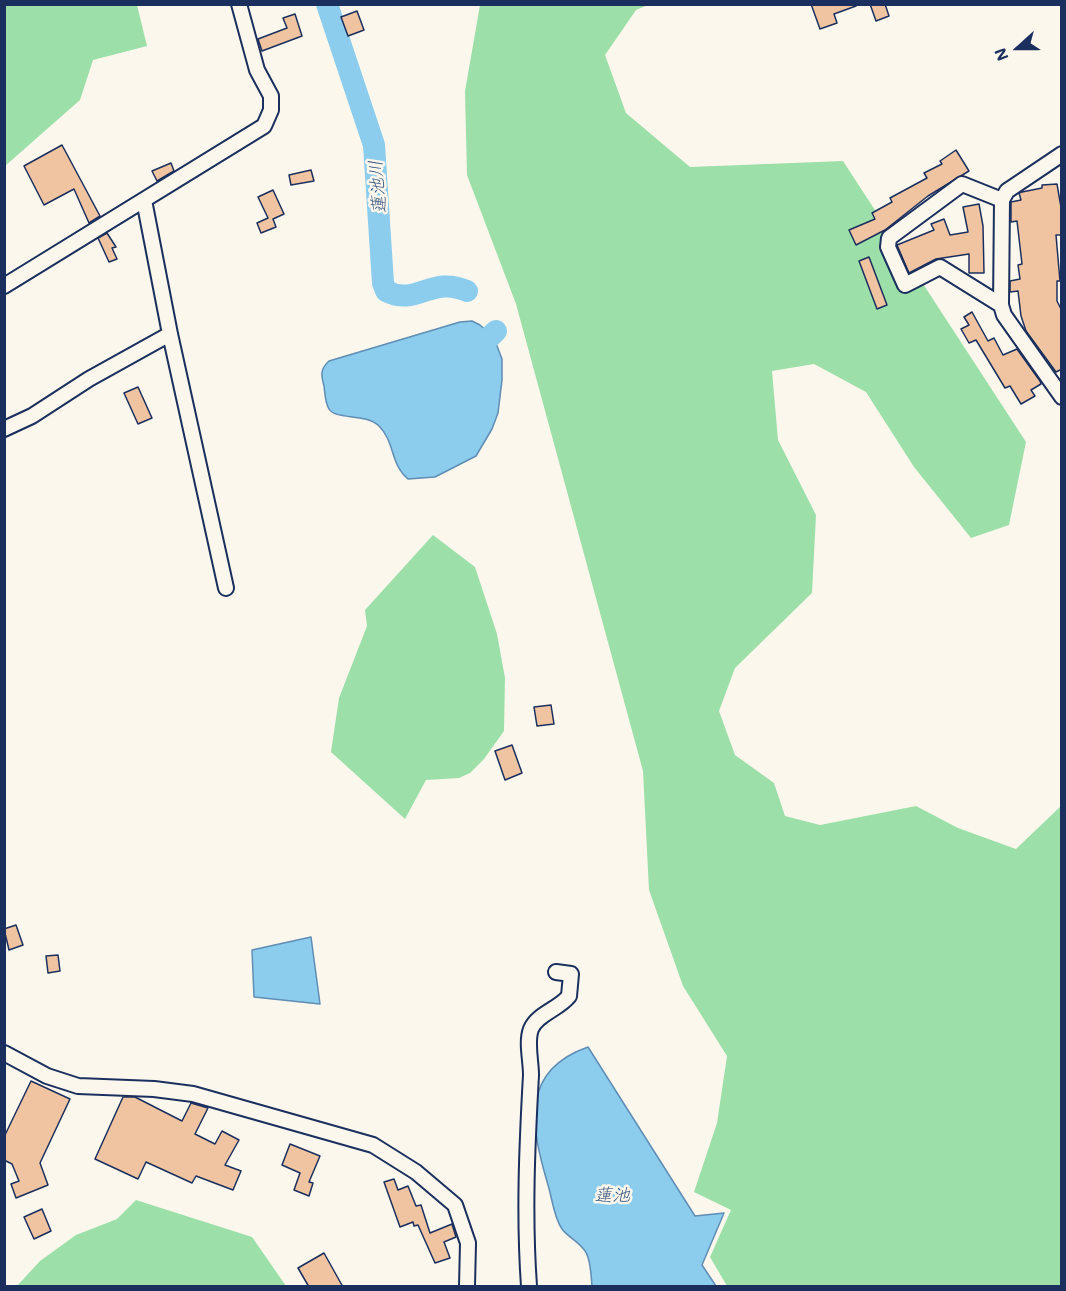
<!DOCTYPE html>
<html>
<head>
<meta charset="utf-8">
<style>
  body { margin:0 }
  #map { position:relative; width:1066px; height:1291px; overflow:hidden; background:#fbf7ec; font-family:Mali,sans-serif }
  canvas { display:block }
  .frame { position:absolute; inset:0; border:6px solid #1b2f5e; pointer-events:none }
  .north { position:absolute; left:988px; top:18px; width:60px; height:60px; -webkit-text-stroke:4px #fbf7ec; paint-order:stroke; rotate:249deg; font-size:16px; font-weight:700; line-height:24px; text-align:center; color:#1b2f5e }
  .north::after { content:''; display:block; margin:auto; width:21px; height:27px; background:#1b2f5e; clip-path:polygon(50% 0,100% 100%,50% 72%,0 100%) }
</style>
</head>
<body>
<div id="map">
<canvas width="1066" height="1291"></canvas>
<div class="frame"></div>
<div class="north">N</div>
</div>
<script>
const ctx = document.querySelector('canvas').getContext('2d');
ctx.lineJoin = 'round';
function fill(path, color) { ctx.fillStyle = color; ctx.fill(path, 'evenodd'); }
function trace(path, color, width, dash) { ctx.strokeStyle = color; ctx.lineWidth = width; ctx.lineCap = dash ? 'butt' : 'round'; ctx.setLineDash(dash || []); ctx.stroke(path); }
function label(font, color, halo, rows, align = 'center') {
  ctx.font = font + ' Mali,"Klee One",sans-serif'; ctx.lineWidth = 5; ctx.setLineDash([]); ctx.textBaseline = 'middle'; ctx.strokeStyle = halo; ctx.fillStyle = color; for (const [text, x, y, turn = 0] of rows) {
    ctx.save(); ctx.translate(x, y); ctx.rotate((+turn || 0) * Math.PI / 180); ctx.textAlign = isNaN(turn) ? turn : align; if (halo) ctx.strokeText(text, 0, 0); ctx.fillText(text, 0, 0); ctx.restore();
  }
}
fill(new Path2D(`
  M 5,4 L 137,5 L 147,46 L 93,60 L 80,100 L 5,166 Z
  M 480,5 L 648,5 L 636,10 L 605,55 L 626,113 L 690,167 L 843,161 L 1026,442 L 1009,525 L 971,538 L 914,467 L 866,392 L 814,364 L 772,371 L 778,440 L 816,515 L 812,593 L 735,668 L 719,711 L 735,755 L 774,783 L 785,816 L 820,825 L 916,806 L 958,828 L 1016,849 L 1061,806 L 1061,1286 L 727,1286 L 710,1257 L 731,1210 L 694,1192 L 717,1123 L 727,1056 L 683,986 L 649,890 L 643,771 L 516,304 L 467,175 L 465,91 Z
  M 433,535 L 475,567 L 497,634 L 505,678 L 504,731 L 484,759 L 470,773 L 459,778 L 426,780 L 405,819 L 331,752 L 339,698 L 367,626 L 365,610 Z
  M 136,1200 L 252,1237 L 286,1286 L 17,1286 L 40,1261 L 76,1235 L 117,1219 Z`), '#9ddfa9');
const water = new Path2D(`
  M 472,321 L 480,325 L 494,338 L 502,359 L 502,380 L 498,413 L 492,429 L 476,456 L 435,477 L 408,479 C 390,464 395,442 379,426 C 366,413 335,420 329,409 C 325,403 325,393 324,386 C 321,375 320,369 329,361 L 460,322 Z
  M 311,937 L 320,1004 L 254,997 L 252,950 Z
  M 588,1047 L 695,1216 L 724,1213 L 702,1265 L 716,1286 L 592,1286 C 591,1276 591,1259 585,1251 C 579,1242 568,1237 562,1229 C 554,1218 552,1198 548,1185 C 531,1127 519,1071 588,1047 Z`);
fill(water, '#8ccced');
trace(water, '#5f8db4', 1.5);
trace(new Path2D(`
  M 327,4 L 374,145 L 383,283 L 386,291 C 417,307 431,275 467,291
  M 471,355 L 496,331`), '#8ccced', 22);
const building = new Path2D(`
  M 811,4 L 856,4 L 856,6 L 834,14 L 837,23 L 820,29 Z
  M 870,4 L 885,4 L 889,16 L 876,21 Z
  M 357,11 L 364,30 L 348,36 L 341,17 Z
  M 295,14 L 302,36 L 262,51 L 258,39 L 287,28 L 283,18 Z
  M 62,145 L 100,216 L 89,223 L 74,189 L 44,205 L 24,166 Z
  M 956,150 L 969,171 L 928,196 L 885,230 L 856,245 L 849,230 L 875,219 L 872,213 L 892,202 L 890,198 L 927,178 L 924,173 L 942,164 L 940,161 Z
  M 171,163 L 174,171 L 157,181 L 152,171 Z
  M 311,170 L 314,181 L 291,185 L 289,175 Z
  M 1057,184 L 1062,213 L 1062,235 L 1056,235 L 1060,281 L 1057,281 L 1057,301 L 1062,311 L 1062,369 L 1056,372 L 1026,331 L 1021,316 L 1018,291 L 1010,292 L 1010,281 L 1020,279 L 1018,265 L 1022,264 L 1017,221 L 1011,222 L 1011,202 L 1021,200 L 1019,193 L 1022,192 L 1042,188 L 1042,185 Z
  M 273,190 L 284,214 L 273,219 L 276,227 L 261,233 L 257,223 L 268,218 L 258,197 Z
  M 979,204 L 983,226 L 984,273 L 969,273 L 969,254 L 936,259 L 909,273 L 897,245 L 934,230 L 931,224 L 944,219 L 950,235 L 968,232 L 963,207 Z
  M 107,233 L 116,247 L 112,248 L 117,259 L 109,262 L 98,238 Z
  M 869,257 L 887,305 L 877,309 L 859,261 Z
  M 972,312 L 988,341 L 994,338 L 1003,355 L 1017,349 L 1040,381 L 1041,384 L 1031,390 L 1035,396 L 1021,404 L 1010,386 L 1005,388 L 976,340 L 969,343 L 961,329 L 969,325 L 964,317 Z
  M 138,387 L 152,418 L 138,424 L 124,393 Z
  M 551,705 L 554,724 L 537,726 L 534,707 Z
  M 512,745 L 522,773 L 505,780 L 495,751 Z
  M 16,925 L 23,945 L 9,950 L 4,929 Z
  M 58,955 L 60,971 L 48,973 L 46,956 Z
  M 31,1081 L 70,1099 L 40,1163 L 48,1185 L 16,1198 L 11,1184 L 19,1181 L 12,1164 L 4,1160 L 4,1137 Z
  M 123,1097 L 135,1097 L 182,1121 L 191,1103 L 208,1108 L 195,1134 L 215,1144 L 222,1131 L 239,1140 L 225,1165 L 241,1171 L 233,1190 L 196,1176 L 192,1183 L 146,1162 L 138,1179 L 95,1159 Z
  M 290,1144 L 320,1156 L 309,1182 L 313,1183 L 309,1196 L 294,1190 L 300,1173 L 282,1165 Z
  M 394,1179 L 398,1190 L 408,1186 L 416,1206 L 421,1205 L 430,1233 L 452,1224 L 456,1237 L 444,1242 L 450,1258 L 435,1263 L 418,1225 L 414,1226 L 413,1222 L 400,1227 L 384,1182 Z
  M 42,1209 L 51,1231 L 34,1239 L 24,1217 Z
  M 324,1253 L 343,1287 L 309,1287 L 298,1268 Z`);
fill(building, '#f0c4a0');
trace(building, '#1b2f5e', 1.5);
const minor = new Path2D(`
  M 1062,154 L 1007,191 L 1002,200 L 1001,305 L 1004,315 L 1062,397
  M 144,200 L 170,334 L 226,588
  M 4,286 L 264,126 L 271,110 L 271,96 L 257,70 L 239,4
  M 1001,305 L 940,267 L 905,285 L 888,247 L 889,238 L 962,184 L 1002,200
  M 4,429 L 32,416 L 89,379 L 170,334
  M 4,1053 L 47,1076 L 78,1086 L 154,1089 L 193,1094 L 373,1145 L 416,1172 L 455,1205 L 468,1243 L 467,1286
  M 529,1286 C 524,1216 527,1146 531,1075 C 531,1060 526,1042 531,1029 C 537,1014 559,1009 569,996 L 571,974 L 556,972`);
trace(minor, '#1b2f5e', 18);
trace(minor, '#fbf7ec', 14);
label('italic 18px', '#375682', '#fbf7ec', [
  ["蓮池川",378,187,-95],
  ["蓮池",612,1195]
]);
</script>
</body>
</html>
